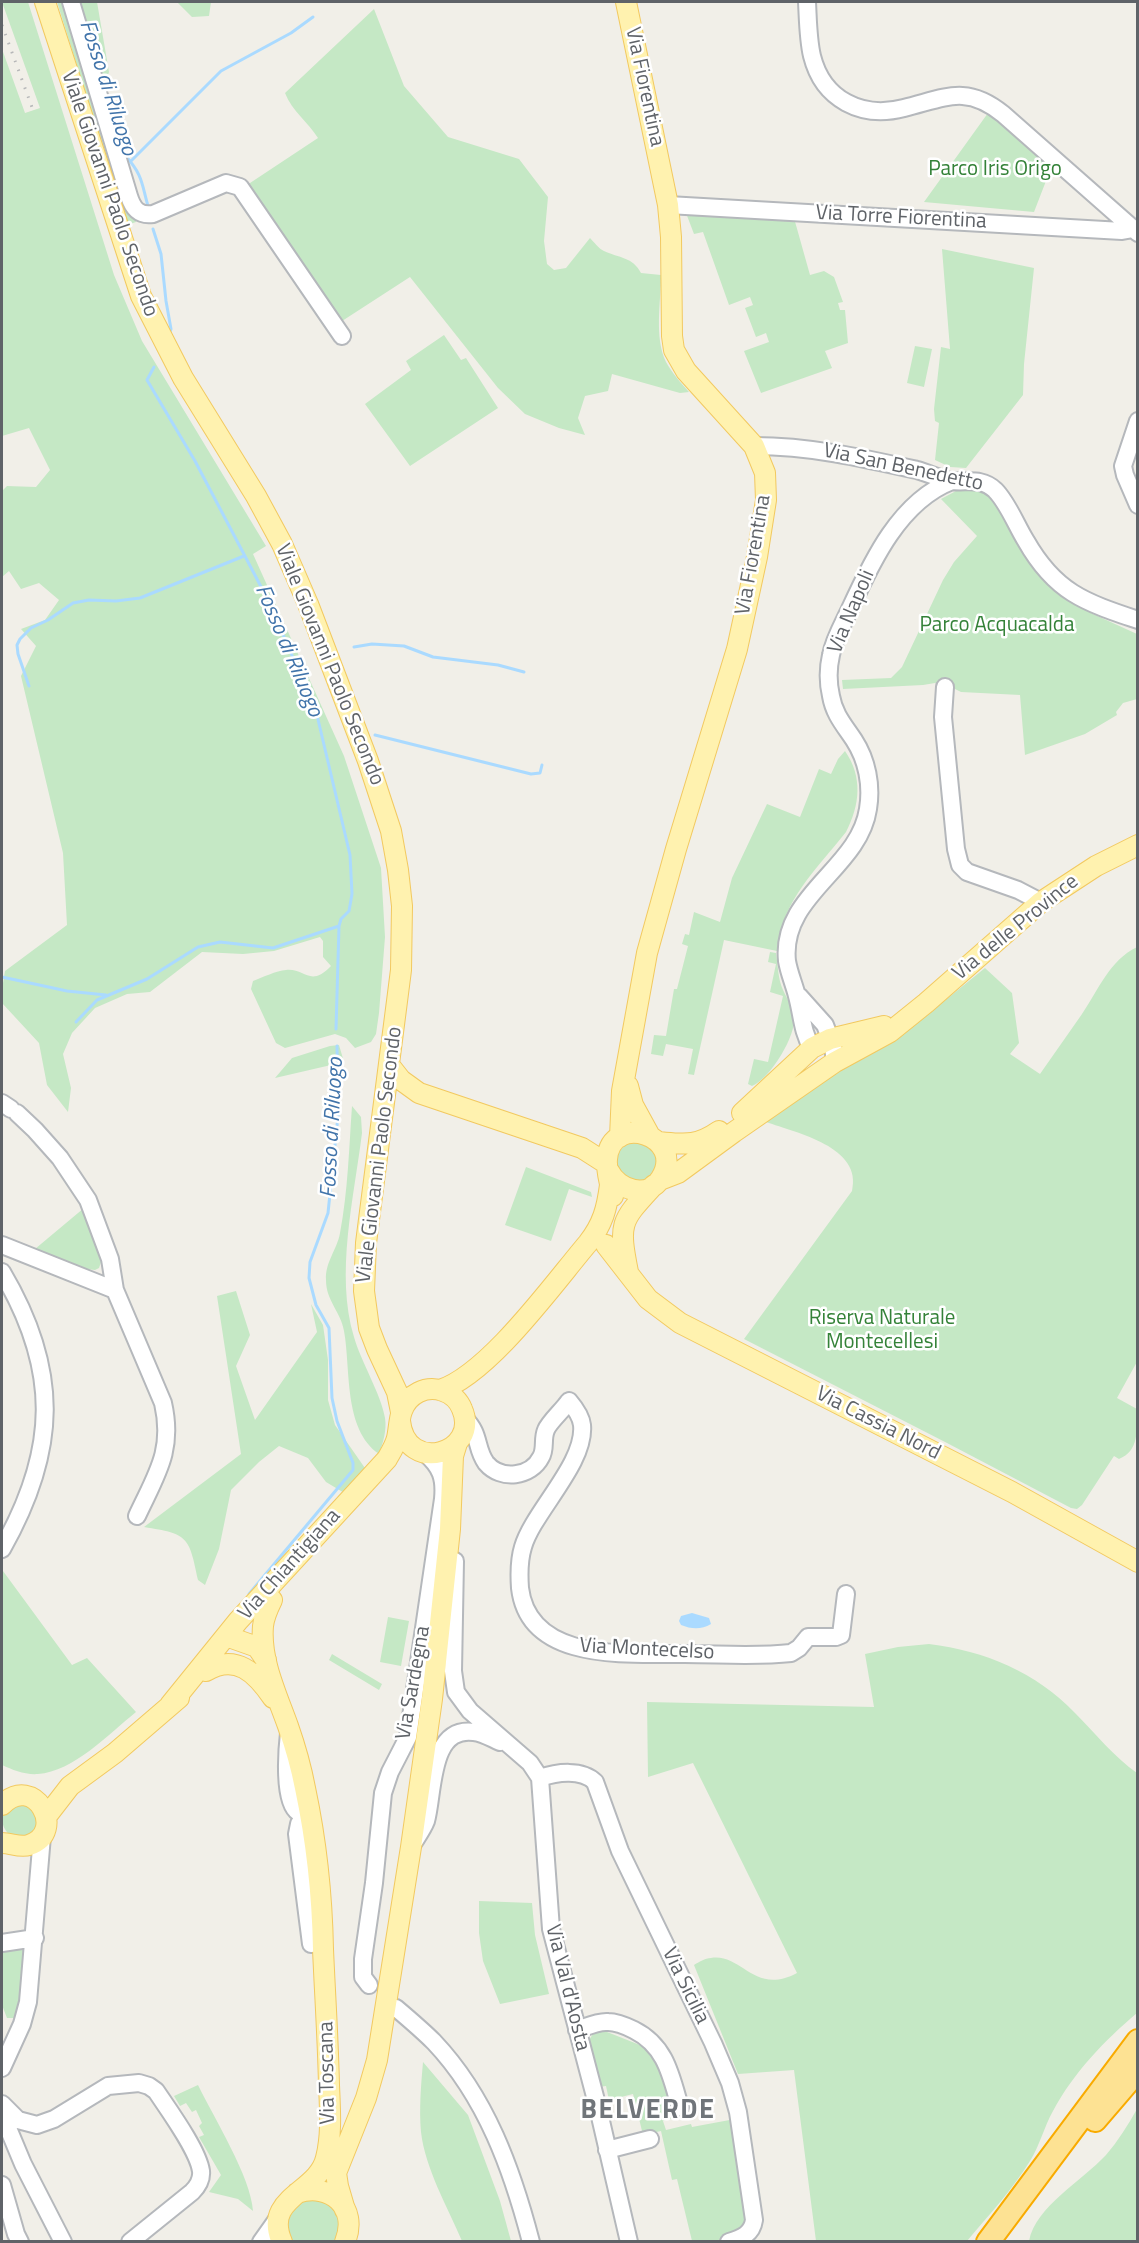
<!DOCTYPE html>
<html>
<head>
<meta charset="utf-8">
<style>
  body { margin:0 }
  #map { position:relative; width:1139px; height:2243px; overflow:hidden; background:#f1efe8; font-family:"Titillium Web",sans-serif }
  canvas { display:block }
  .frame { position:absolute; inset:0; border:3px solid #5f6368; pointer-events:none }
</style>
</head>
<body>
<div id="map">
<canvas width="1139" height="2243"></canvas>
<div class="frame"></div>
</div>
<script>
const ctx = document.querySelector('canvas').getContext('2d');
ctx.lineJoin = 'round';
function fill(path, color) { ctx.fillStyle = color; ctx.fill(path, 'evenodd'); }
function trace(path, color, width, dash) { ctx.strokeStyle = color; ctx.lineWidth = width; ctx.lineCap = dash ? 'butt' : 'round'; ctx.setLineDash(dash || []); ctx.stroke(path); }
function label(font, color, halo, rows, align = 'center') {
  ctx.font = font + ' "Titillium Web",sans-serif'; ctx.lineWidth = 5; ctx.setLineDash([]); ctx.textBaseline = 'middle'; ctx.strokeStyle = halo; ctx.fillStyle = color; for (const [text, x, y, turn = 0] of rows) {
    ctx.save(); ctx.translate(x, y); ctx.rotate((+turn || 0) * Math.PI / 180); ctx.textAlign = isNaN(turn) ? turn : align; if (halo) ctx.strokeText(text, 0, 0); ctx.fillText(text, 0, 0); ctx.restore();
  }
}
fill(new Path2D(`
  M 2,2 L 28,2 L 114,275 L 142,341 L 266,546 L 253,554 L 344,756 L 381,868 L 385,937 L 379,1013 L 376,1034 L 371,1042 L 355,1048 L 346,1038 L 335,1034 L 285,1048 L 276,1043 L 251,989 L 253,981 C 263,977 276,971 286,970 C 305,968 310,988 331,966 L 323,957 L 323,941 L 320,937 L 274,951 L 243,954 L 202,952 L 150,992 L 127,994 L 95,1008 L 72,1033 L 63,1054 L 71,1088 L 68,1112 L 47,1085 L 39,1043 L 2,1003 L 2,989 L 5,971 L 67,925 L 63,853 L 21,676 L 36,646 L 21,629 L 45,620 L 59,600 L 39,583 L 21,589 L 9,571 L 2,577 L 2,491 L 7,486 L 36,487 L 50,470 L 29,428 L 2,436 L 2,49 L 25,113 L 40,108 Z
  M 57,2 L 65,2 L 136,222 L 127,225 Z
  M 79,2 L 97,2 L 109,72 L 104,86 Z
  M 177,2 L 211,2 L 209,16 L 192,17 Z
  M 374,9 L 404,86 L 448,137 L 519,159 L 548,197 L 544,241 L 547,264 L 554,270 L 566,268 L 590,238 C 594,242 599,249 604,251 C 619,258 633,257 641,273 L 661,275 C 661,302 654,337 666,362 C 672,373 681,383 689,392 L 680,393 L 612,374 L 608,391 L 585,396 L 578,418 L 585,435 L 559,428 L 525,414 L 498,388 L 410,277 L 339,323 L 247,185 L 318,138 C 308,122 292,111 285,93 Z
  M 988,113 L 1051,168 L 1034,212 L 924,202 Z
  M 686,213 L 794,218 L 810,275 L 824,271 L 834,277 L 843,302 L 838,303 L 840,310 L 845,310 L 848,343 L 825,351 L 832,368 L 761,393 L 744,351 L 769,342 L 766,333 L 756,337 L 745,308 L 753,305 L 750,297 L 729,305 L 703,232 L 694,234 Z
  M 942,249 L 1034,268 L 1024,364 L 1023,395 L 966,468 L 950,467 L 935,460 L 939,423 L 935,421 L 934,409 L 941,347 L 950,349 Z
  M 444,335 L 461,360 L 466,358 L 498,408 L 410,466 L 365,404 L 411,370 L 406,361 Z
  M 915,346 L 932,349 L 924,387 L 907,383 Z
  M 978,488 L 988,491 L 1076,603 L 1093,614 L 1137,634 L 1137,699 L 1123,703 L 1116,712 L 1117,715 L 1085,734 L 1025,755 L 1020,695 L 961,692 L 941,682 L 923,685 L 843,689 L 842,680 L 891,678 L 902,667 L 943,580 L 954,562 L 977,536 L 941,499 L 956,491 Z
  M 845,751 C 863,777 860,805 846,832 C 816,870 782,900 777,951 L 724,940 L 694,1075 L 688,1074 L 693,1049 L 666,1044 L 663,1056 L 651,1054 L 654,1035 L 666,1036 L 674,989 L 677,989 L 688,946 L 682,944 L 685,934 L 689,935 L 694,912 L 720,922 L 732,878 L 767,804 L 800,817 L 819,769 L 831,774 L 838,759 Z
  M 1137,947 L 1138,1360 L 1117,1398 L 1137,1409 C 1137,1431 1139,1451 1119,1459 L 1114,1456 L 1082,1505 L 1077,1509 L 1071,1508 L 947,1443 L 744,1339 L 852,1191 C 863,1147 797,1133 766,1122 L 842,1069 L 901,1036 L 985,968 L 1012,993 L 1019,1043 L 1010,1054 L 1040,1074 C 1054,1054 1068,1034 1082,1014 C 1099,989 1109,961 1137,947 Z
  M 770,952 L 776,953 C 778,966 778,979 783,990 C 787,999 793,1007 794,1016 C 797,1035 770,1079 752,1086 L 748,1084 L 754,1059 L 768,1062 L 783,996 L 770,992 L 776,964 L 768,962 Z
  M 339,1045 L 344,1062 L 275,1078 L 292,1058 L 330,1046 Z
  M 352,1106 L 361,1117 L 362,1133 C 354,1198 335,1274 354,1337 C 361,1362 381,1394 385,1418 C 387,1430 383,1443 379,1454 C 343,1429 351,1369 344,1331 C 341,1312 326,1301 326,1280 C 325,1262 337,1250 340,1233 C 348,1191 349,1148 352,1106 Z
  M 638,1140 L 656,1151 L 657,1172 L 640,1184 L 621,1177 C 612,1155 616,1148 638,1140 Z
  M 526,1167 L 591,1192 L 592,1197 L 569,1189 L 551,1241 L 505,1225 Z
  M 84,1208 L 102,1259 L 99,1268 L 95,1270 L 87,1269 L 35,1249 Z
  M 236,1291 L 250,1335 L 236,1366 L 255,1420 L 317,1332 L 311,1304 L 323,1325 L 328,1360 L 328,1400 L 335,1425 L 367,1471 L 346,1494 L 326,1482 L 308,1458 L 279,1446 L 259,1462 L 231,1490 L 219,1549 L 205,1585 L 198,1580 C 189,1536 188,1534 144,1527 L 241,1454 L 217,1296 Z
  M 3,1571 L 72,1665 L 87,1658 L 136,1712 C 110,1733 73,1772 38,1774 C 25,1775 13,1770 2,1765 Z
  M 388,1617 L 409,1621 L 401,1666 L 380,1662 Z
  M 929,1644 C 985,1651 1036,1672 1075,1713 C 1096,1734 1114,1757 1137,1773 L 1137,2013 C 1104,2041 1074,2072 1053,2111 C 1044,2127 1040,2145 1030,2161 C 1012,2190 989,2215 967,2241 L 816,2241 L 794,2070 L 738,2074 L 694,1965 C 699,1962 705,1958 711,1958 C 742,1953 754,1996 797,1973 L 693,1763 L 648,1777 L 647,1702 L 874,1707 L 865,1654 L 898,1647 Z
  M 332,1654 L 382,1684 L 379,1690 L 329,1660 Z
  M 29,1802 L 41,1822 L 30,1837 L 12,1837 C 2,1829 0,1820 5,1809 Z
  M 479,1901 L 532,1903 L 535,1935 L 549,1994 L 500,2004 L 483,1961 L 479,1933 Z
  M 25,1947 L 24,1993 L 17,2018 L 7,2018 L 2,2005 L 2,1949 Z
  M 602,2030 L 645,2047 L 655,2055 L 670,2090 L 665,2112 L 667,2116 L 672,2118 L 663,2121 L 666,2130 L 691,2124 L 692,2127 L 735,2119 L 748,2222 C 728,2242 720,2241 692,2241 L 677,2179 L 672,2180 L 661,2131 L 643,2135 L 633,2094 L 609,2100 L 606,2086 L 599,2087 L 589,2040 L 595,2031 Z
  M 423,2062 L 468,2115 L 500,2201 L 511,2241 L 462,2241 C 448,2208 425,2168 421,2132 C 419,2109 421,2085 423,2062 Z
  M 198,2085 C 214,2118 251,2177 253,2211 L 238,2199 L 209,2192 L 221,2175 L 199,2137 L 204,2135 L 199,2126 L 202,2123 L 196,2110 L 192,2112 L 186,2103 L 180,2106 L 174,2096 Z
  M 1137,2109 L 1137,2241 L 1029,2241 C 1036,2206 1082,2181 1106,2155 C 1118,2141 1128,2125 1137,2109 Z
  M 316,2198 C 338,2208 342,2215 337,2239 L 335,2242 L 292,2241 C 285,2228 285,2208 301,2202 C 305,2200 312,2199 316,2198 Z`), '#c5e8c5');
fill(new Path2D(`
  M 692,1613 L 709,1618 L 711,1624 C 701,1630 691,1629 681,1625 L 679,1621 L 681,1616 Z`), '#aadaff');
trace(new Path2D(`
  M 125,155 C 143,176 141,181 148,206
  M 131,161 L 221,71 L 291,33 L 313,17
  M 153,229 L 161,254 L 166,301 L 171,329 L 170,332
  M 154,367 L 147,380 L 195,461 L 268,600 L 316,711 L 350,855 L 352,894 L 349,911 L 341,919 L 339,926 L 336,1029
  M 354,647 L 372,644 L 404,646 L 433,657 L 498,665 L 524,672
  M 29,686 L 18,654 L 17,645 L 20,639 L 31,628 L 48,620 L 73,603 L 89,600 L 116,601 L 140,598 L 244,556
  M 375,735 L 531,774 L 540,773 L 542,765
  M 2,977 L 67,991 L 106,995
  M 76,1022 L 97,1000 L 147,979 L 198,947 L 220,942 L 273,948 L 339,926
  M 249,1594 L 353,1470 L 353,1463 L 337,1421 L 332,1398 L 329,1328 L 316,1305 L 309,1278 L 310,1262 L 328,1213 L 338,1116 L 337,1046`), '#aadaff', 3);
const minor = new Path2D(`
  M 71,2 L 129,196 C 133,209 139,216 153,214 L 226,183 L 240,187 L 342,336
  M 807,2 C 808,20 808,39 812,56 C 823,100 862,119 904,108 C 945,98 966,84 1003,114 L 1138,233
  M 668,205 L 1122,231 L 1138,228
  M 1138,421 L 1123,466 L 1125,475 L 1138,505
  M 754,446 C 810,446 863,458 917,470 C 928,473 940,479 951,481 C 967,483 981,477 995,490 C 1008,503 1016,525 1026,541 C 1055,592 1084,602 1138,620
  M 945,687 L 943,717 L 956,849 L 960,865 L 967,872 L 1018,890 L 1041,902
  M 799,996 L 825,1025 L 833,1046 L 835,1062
  M 812,1048 C 802,1032 802,1014 797,996 C 794,984 789,973 787,961 C 780,895 859,869 868,809 C 872,785 867,760 854,740 C 844,725 834,714 831,696 C 828,683 828,668 831,655 C 834,639 843,624 850,609 C 872,561 900,501 952,481
  M 2,1103 L 11,1109
  M 17,1113 L 35,1130 L 60,1158 L 88,1200 L 110,1259 L 115,1290 L 163,1403 C 174,1451 156,1475 137,1516
  M 2,1245 L 115,1290
  M 2,1272 C 60,1370 58,1450 2,1549
  M 464,1418 C 481,1434 475,1448 486,1463 C 501,1481 531,1477 541,1457 C 546,1449 542,1439 546,1430 C 549,1422 563,1410 569,1401 C 575,1408 581,1416 582,1425 C 586,1463 533,1512 523,1547 C 519,1560 519,1574 520,1588 C 529,1664 631,1653 685,1654 C 720,1654 756,1657 791,1653 L 799,1648 L 808,1637 L 836,1637 L 841,1635 L 846,1594
  M 455,1561 L 453,1671 L 456,1692 L 470,1711 L 530,1763 L 540,1778 L 551,1929 L 598,2108 L 629,2242
  M 289,1733 C 287,1750 283,1802 298,1812 L 309,1809
  M 540,1778 C 557,1772 582,1769 595,1782 L 620,1851 L 713,2043 L 730,2083 L 738,2112 L 754,2220 C 752,2234 742,2238 729,2242
  M 311,1818 L 299,1824 L 297,1834 L 311,1944 L 323,1941
  M 412,1845 C 417,1837 423,1829 426,1821 C 434,1793 429,1726 474,1732 C 483,1733 491,1738 500,1742
  M 2,1943 L 35,1938
  M 369,1985 L 363,1977 L 363,1959 L 374,1883 L 383,1793 L 390,1772 L 408,1737 L 443,1499 C 445,1478 441,1467 425,1453
  M 396,2008 C 409,2019 422,2030 434,2042 C 486,2097 512,2169 531,2242
  M 577,2030 C 586,2027 598,2021 608,2022 C 617,2022 626,2026 634,2030 C 666,2046 671,2076 680,2107
  M 2,2068 L 22,2024 L 28,2002 L 42,1836
  M 2,2104 L 18,2120 L 37,2125 L 54,2119 L 108,2086 L 139,2083 L 149,2086 L 156,2091 C 168,2109 198,2150 201,2171 C 202,2180 198,2186 192,2192 L 130,2242
  M 2,2106 L 3,2116 L 23,2164 L 63,2242
  M 607,2150 L 650,2139
  M 2,2185 L 16,2234 L 20,2242
  M 261,2242 L 278,2218`);
const major = new Path2D(`
  M 45,2 L 141,296 L 183,378 L 256,496 L 282,544 L 308,604 L 368,761 L 391,831 L 398,870 L 402,906 L 401,970 L 366,1243 L 364,1291 L 369,1328 L 377,1349 L 397,1392 L 401,1412
  M 390,1066 L 401,1080 L 419,1093 L 582,1148 L 607,1164
  M 628,1086 L 633,1105 L 650,1136
  M 742,1113 L 812,1048 L 830,1039 L 884,1026
  M 620,1137 L 622,1091 L 647,953 L 676,849 L 737,649 L 757,557 L 766,500 L 765,473 L 754,446 L 686,371 L 674,350 L 672,336 L 671,237 L 668,205 L 626,2
  M 658,1142 C 684,1144 696,1147 719,1131
  M 609,1171 C 618,1190 648,1200 661,1178 C 687,1136 611,1111 607,1159 C 606,1171 610,1185 613,1196
  M 660,1180 L 678,1173 L 734,1132 L 835,1062 L 890,1032 L 926,1003 L 1041,902 L 1096,866 L 1138,845
  M 606,1245 L 648,1299 L 680,1323 L 1012,1492 L 1138,1562
  M 628,1272 C 618,1222 621,1221 654,1185
  M 440,1390 C 489,1374 554,1283 588,1243 C 603,1224 607,1208 610,1185
  M 272,1600 C 268,1608 264,1617 263,1626 C 260,1660 277,1695 288,1726 C 295,1746 301,1767 305,1788 C 316,1840 322,1896 323,1949 C 325,1995 328,2040 329,2085 C 330,2109 332,2134 326,2158 C 318,2193 262,2197 282,2242
  M 226,1636 L 257,1647 L 266,1660
  M 206,1671 C 236,1653 256,1673 273,1698
  M 170,1705 L 238,1621 L 387,1459 C 391,1452 395,1446 397,1438 C 399,1429 399,1419 402,1411 C 408,1394 426,1385 443,1391 C 452,1394 459,1401 462,1409 C 481,1453 406,1476 400,1421
  M 2,1805 C 34,1772 68,1832 29,1845 C 20,1848 11,1843 2,1843
  M 46,1817 L 70,1786 L 115,1753 L 179,1698
  M 297,2193 C 330,2182 359,2207 345,2242
  M 345,2210 L 338,2186 L 336,2173 L 366,2098 L 377,2060 L 411,1847 L 432,1699 L 450,1529 L 453,1456 L 457,1443`);
const highway = new Path2D(`
  M 1095,2120 L 1138,2070
  M 988,2242 L 1138,2041`);
trace(minor, '#b5b8bc', 20);
trace(major, '#f2c960', 22);
trace(highway, '#f9ab00', 26);
trace(minor, '#fff', 16);
trace(major, '#fff2af', 20);
trace(highway, '#fde293', 22);
trace(new Path2D(`
  M 2,25 L 33,110`), '#b6b7b8', 3, [1.5, 8]);
label('21px', '#5f6368', '#fff', [
  ["Via Fiorentina",644,87,78],
  ["Viale Giovanni Paolo Secondo",109,194,71],
  ["Via Torre Fiorentina",901,218,3],
  ["Via San Benedetto",903,468,12],
  ["Via Fiorentina",754,555,-80],
  ["Via Napoli",852,612,-67],
  ["Viale Giovanni Paolo Secondo",329,665,68],
  ["Via delle Province",1016,928,-39],
  ["Viale Giovanni Paolo Secondo",380,1155,-83],
  ["Via Cassia Nord",878,1424,27],
  ["Via Chiantigiana",290,1565,-48],
  ["Via Montecelso",647,1650,3],
  ["Via Sardegna",414,1683,-80],
  ["Via Sicilia",685,1986,64],
  ["Via Val d'Aosta",567,1988,76],
  ["Via Toscana",328,2073,-91]
]);
label('21px', '#348238', '#fff', [
  ["Parco Iris Origo",995,170],
  ["Parco Acquacalda",997,626],
  ["Riserva Naturale",882,1319],
  ["Montecellesi",882,1343]
]);
label('italic 22px', '#4174aa', '#fff', [
  ["Fosso di Riluogo",107,88,72],
  ["Fosso di Riluogo",288,651,67],
  ["Fosso di Riluogo",333,1128,-87]
]);
ctx.letterSpacing = '1.5px';
label('bold 27px', '#70757a', '#fff', [
  ["BELVERDE",648,2111]
]);
ctx.letterSpacing = '0px';
</script>
</body>
</html>
